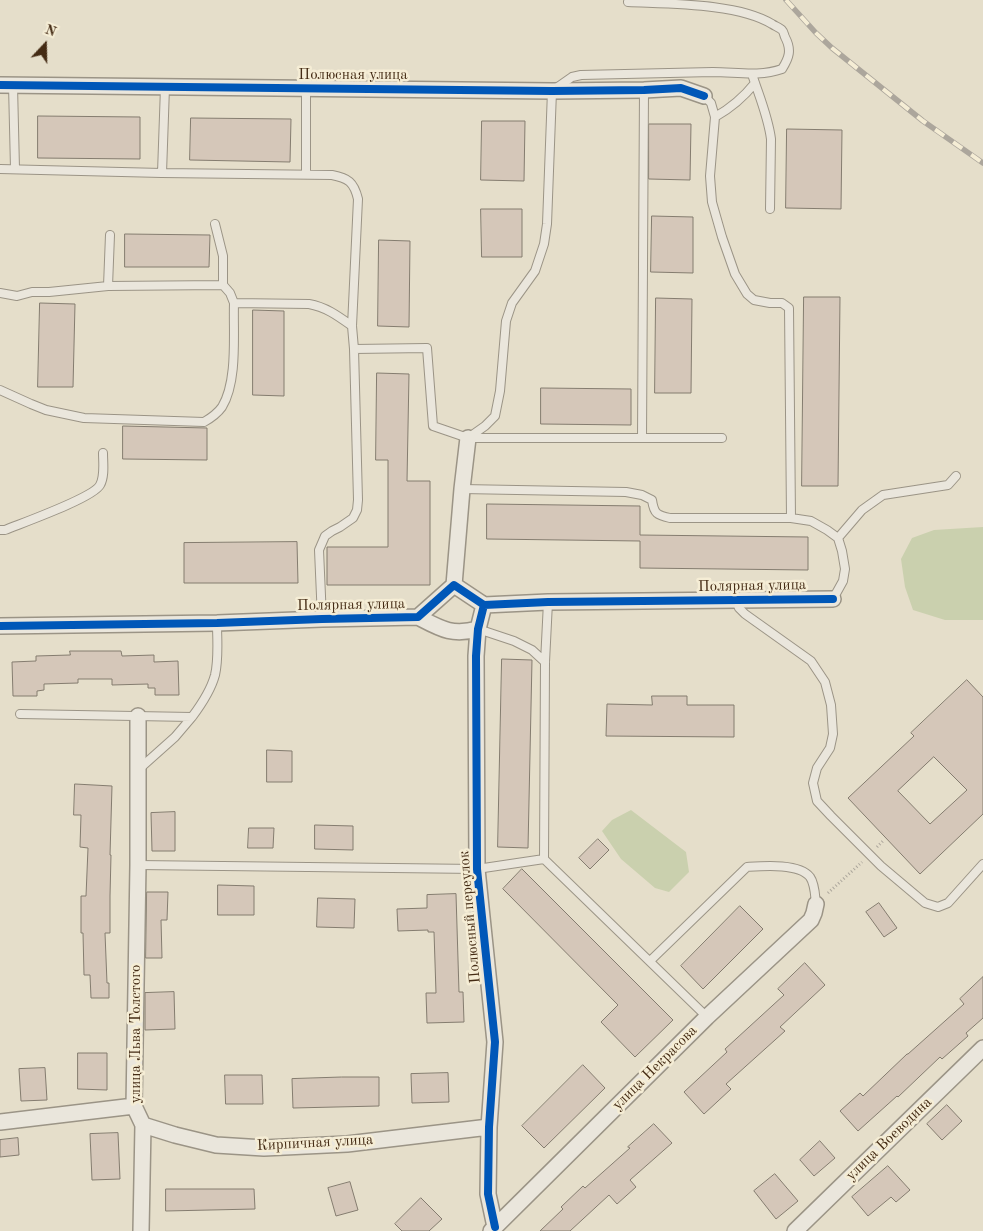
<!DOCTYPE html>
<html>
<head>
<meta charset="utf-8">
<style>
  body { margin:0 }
  #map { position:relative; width:983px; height:1231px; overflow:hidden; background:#e5deca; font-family:"Old Standard TT",serif }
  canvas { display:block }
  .north { position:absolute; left:20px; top:20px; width:50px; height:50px; -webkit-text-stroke:4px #f5edd5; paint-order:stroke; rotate:21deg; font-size:14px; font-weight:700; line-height:20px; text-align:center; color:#442b14 }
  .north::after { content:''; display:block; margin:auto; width:18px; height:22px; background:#442b14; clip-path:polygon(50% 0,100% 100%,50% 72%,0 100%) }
</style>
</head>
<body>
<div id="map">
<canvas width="983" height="1231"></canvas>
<div class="north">N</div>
</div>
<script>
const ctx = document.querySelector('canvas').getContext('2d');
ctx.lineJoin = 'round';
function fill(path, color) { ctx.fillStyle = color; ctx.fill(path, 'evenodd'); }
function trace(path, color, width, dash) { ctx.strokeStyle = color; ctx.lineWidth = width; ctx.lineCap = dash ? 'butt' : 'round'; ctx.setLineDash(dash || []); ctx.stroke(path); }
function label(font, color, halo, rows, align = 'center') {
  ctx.font = font + ' "Old Standard TT",serif'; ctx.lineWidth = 5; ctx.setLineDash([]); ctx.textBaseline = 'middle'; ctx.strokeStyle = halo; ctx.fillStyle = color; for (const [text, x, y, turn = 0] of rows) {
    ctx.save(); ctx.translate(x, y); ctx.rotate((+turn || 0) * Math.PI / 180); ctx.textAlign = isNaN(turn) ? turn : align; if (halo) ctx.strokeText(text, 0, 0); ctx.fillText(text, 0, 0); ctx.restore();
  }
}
fill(new Path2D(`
  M 983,527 L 983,620 L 945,620 L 913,610 L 905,587 L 901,559 L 912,538 L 934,530 Z
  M 631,810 L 686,852 L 689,872 L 669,892 L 655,888 L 621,859 L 602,831 L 612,820 Z`), '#cad0ae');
const building = new Path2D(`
  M 38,116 L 140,117 L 140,159 L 38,158 Z
  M 191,118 L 291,119 L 290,162 L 190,160 Z
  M 482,121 L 525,121 L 524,181 L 481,180 Z
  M 649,124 L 691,124 L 690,180 L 649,179 Z
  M 787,129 L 842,130 L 841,209 L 786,208 Z
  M 481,209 L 522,209 L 522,257 L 482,257 Z
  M 652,216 L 693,217 L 693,273 L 651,272 Z
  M 125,234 L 210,235 L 209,267 L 125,267 Z
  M 379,240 L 410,241 L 409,327 L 378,326 Z
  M 804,297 L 840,297 L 838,486 L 802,486 Z
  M 656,298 L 692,299 L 691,393 L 655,393 Z
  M 40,303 L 75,304 L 73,387 L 38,387 Z
  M 253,310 L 284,311 L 284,396 L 253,395 Z
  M 377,373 L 409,374 L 407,481 L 430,481 L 430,585 L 327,585 L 327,547 L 388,547 L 388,460 L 376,460 Z
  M 541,388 L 631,389 L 631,425 L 541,424 Z
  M 123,426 L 207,428 L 207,460 L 123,459 Z
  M 487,504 L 640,506 L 640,535 L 808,537 L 808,570 L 640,568 L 640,541 L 487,539 Z
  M 297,542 L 298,583 L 184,583 L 184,543 Z
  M 70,651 L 121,651 L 122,656 L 154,655 L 154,662 L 178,661 L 179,695 L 155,695 L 155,688 L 148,688 L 148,684 L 112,685 L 112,679 L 78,679 L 78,683 L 44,684 L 44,690 L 37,691 L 37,696 L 13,696 L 12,662 L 36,661 L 36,656 L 70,655 Z
  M 502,659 L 532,660 L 528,848 L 498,847 Z
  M 967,680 L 983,697 L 983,814 L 920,874 L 848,798 L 914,736 L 911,733 ZM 934,757 L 967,790 L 930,824 L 898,791 Z
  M 652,696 L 687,696 L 687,705 L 734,705 L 734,737 L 606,736 L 607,704 L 652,705 Z
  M 267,750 L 292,751 L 292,782 L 267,782 Z
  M 75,784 L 112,786 L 110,855 L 111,855 L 110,896 L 110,933 L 105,933 L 107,983 L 109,983 L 109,998 L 91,998 L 90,975 L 84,975 L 83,933 L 81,933 L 81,896 L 86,896 L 88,848 L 80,847 L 81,815 L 74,815 Z
  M 175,812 L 175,851 L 152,851 L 151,813 Z
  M 315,825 L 353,826 L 353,850 L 315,849 Z
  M 249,828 L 274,828 L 273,848 L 248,848 Z
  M 598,839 L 609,850 L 590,869 L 579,858 Z
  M 522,869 L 673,1020 L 635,1057 L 601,1022 L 618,1005 L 503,889 Z
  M 218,885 L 254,886 L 254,915 L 218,915 Z
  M 147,892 L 168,892 L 167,920 L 161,920 L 162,958 L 146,958 Z
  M 456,894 L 459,992 L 463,992 L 464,1022 L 427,1023 L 426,993 L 436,993 L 434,932 L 428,932 L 428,930 L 398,931 L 397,909 L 427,908 L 427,895 Z
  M 318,898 L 355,899 L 354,928 L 317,927 Z
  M 879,903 L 897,928 L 884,937 L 866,912 Z
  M 740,906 L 763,929 L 703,989 L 681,966 Z
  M 805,963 L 825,985 L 780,1027 L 785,1031 L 726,1084 L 731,1089 L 704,1114 L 684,1092 L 727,1052 L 725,1049 L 784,995 L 778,989 Z
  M 983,977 L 983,1018 L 966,1033 L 968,1036 L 942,1059 L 940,1057 L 898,1097 L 897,1096 L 858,1131 L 840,1111 L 860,1093 L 863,1096 L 907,1054 L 908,1054 L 964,1004 L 960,999 Z
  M 174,992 L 175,1029 L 145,1030 L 145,993 Z
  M 78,1053 L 107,1053 L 107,1090 L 78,1089 Z
  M 583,1065 L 605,1088 L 544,1148 L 522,1126 Z
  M 45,1068 L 47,1100 L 21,1101 L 19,1069 Z
  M 448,1073 L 449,1102 L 412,1103 L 411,1074 Z
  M 225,1075 L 262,1075 L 263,1104 L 226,1104 Z
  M 342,1077 L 379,1077 L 379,1106 L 293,1108 L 292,1079 Z
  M 947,1105 L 962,1121 L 942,1140 L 927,1124 Z
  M 654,1124 L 672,1143 L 630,1180 L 636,1187 L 617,1204 L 609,1195 L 570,1231 L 540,1231 L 563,1209 L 561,1207 L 583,1186 L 585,1188 L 630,1148 L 628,1147 Z
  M 118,1133 L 120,1179 L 92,1180 L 90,1134 Z
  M 18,1138 L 19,1155 L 0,1157 L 0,1140 Z
  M 820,1141 L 835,1158 L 814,1176 L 800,1160 Z
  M 888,1166 L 910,1190 L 896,1202 L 891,1197 L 868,1216 L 852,1197 Z
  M 775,1174 L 798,1201 L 776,1219 L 754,1191 Z
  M 350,1182 L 358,1210 L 336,1216 L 328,1188 Z
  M 166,1189 L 254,1189 L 255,1209 L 166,1211 Z
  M 421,1198 L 442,1219 L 429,1231 L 402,1231 L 395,1224 Z`);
fill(building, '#d5c7b9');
trace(building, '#847c6f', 1);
const service = new Path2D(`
  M 752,74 C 759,96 768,116 771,139 L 770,209
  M 13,85 L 15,169
  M 704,96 L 711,103 L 715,117 L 710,176 L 712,202 L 722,237 L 735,274 L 747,294 L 754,300 L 770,303 L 782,303 L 789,308 L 791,518
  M 715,117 C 731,108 743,98 755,83
  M 0,169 L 162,173 L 332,175 C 348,178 354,182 358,199 L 352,326 L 354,349 L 358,500 L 357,510 L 353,518 L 340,527 L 332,531 L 325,536 L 319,550 L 322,619
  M 162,173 L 165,87
  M 306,174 L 306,88
  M 108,286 L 110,235
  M 0,293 L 17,296 L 32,292 L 49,292 L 108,286 L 223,285
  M 234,303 L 309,304 C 326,307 338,316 352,326
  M 354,349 L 427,348 L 433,426 L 468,438 L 722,438
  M 0,390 L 31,404 L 46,410 L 84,418 L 204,422 C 211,418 217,414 222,407 C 238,381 233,333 234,303 L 230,293 L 223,285 L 223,256 L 215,224
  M 468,438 L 485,426 L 495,416 L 500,391 L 506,321 L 512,303 L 535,271 L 544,244 L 547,224 L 552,91 L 572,77 L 581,75 C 625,74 669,73 713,72 C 736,72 759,77 782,69 C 789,58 792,50 785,37 C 784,35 784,32 782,30 C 780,28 775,26 772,24 C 738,3 669,4 628,2
  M 642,438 L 644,90
  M 462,489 L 626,492 L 642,495 L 652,500 C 654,514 657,515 670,518 L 791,518 L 811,521 L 827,530 L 838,538 L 842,551 L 845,569 L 843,581 L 833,599
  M 0,530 L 5,530 C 22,523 93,498 100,485 C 105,476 103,463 103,453
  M 838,538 L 862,510 L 883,495 L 948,485 L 956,476
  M 736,600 L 739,608 L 745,614 L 811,661 L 825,682 L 831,705 L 833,734 L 830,748 L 817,768 L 813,783 L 817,801 L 831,816 L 881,866 L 925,903 L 938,907 L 948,903 L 983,864
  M 548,602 L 545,662 L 544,859 L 707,1017
  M 478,629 L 514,641 L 532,650 L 545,662
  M 20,714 L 192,717 C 201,705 211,690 215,675 C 219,658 217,640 217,623
  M 138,770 L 175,737 L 192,717
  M 138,865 L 477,869 L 544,859
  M 650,961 L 747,867 C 763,866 799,863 810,877 C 815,884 815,895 816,904`);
const minor = new Path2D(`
  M 0,85 L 552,91 L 644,90 L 681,88 L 704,96
  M 454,585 L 462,489 L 468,438
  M 484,605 L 478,629 L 476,656 L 477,869 L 495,1042 L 489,1127 L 488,1194 L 495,1227
  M 418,617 C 441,629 452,636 478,629
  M 0,626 L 217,623 L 322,619 L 418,617 L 454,585 L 484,605 L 548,602 L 833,599
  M 138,716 L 138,865 L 134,1106 L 143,1125 L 141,1231
  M 0,1122 L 134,1106
  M 143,1125 L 175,1135 L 216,1145 L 264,1148 L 347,1144 L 489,1127
  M 491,1231 L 707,1017 L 811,920 L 814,913 L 816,904
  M 795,1231 L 983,1048`);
trace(service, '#9b9486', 10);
trace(minor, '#9b9486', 18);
trace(new Path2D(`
  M 877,847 L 884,840
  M 828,893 L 862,862`), '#aca69c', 3, [1, 2.5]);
trace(service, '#eae6dc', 8);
trace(minor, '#eae6dc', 15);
const rail = new Path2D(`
  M 786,0 L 816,33 L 832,48 L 923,121 L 983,163`);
trace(rail, '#aca69c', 5.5);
trace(rail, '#f5edd5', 4, [11]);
trace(new Path2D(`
  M 0,85 L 552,91 L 644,90 L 681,88 L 704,96
  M 484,605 L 478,629 L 476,656 L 477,869 L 495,1042 L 489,1127 L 488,1194 L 495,1227
  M 0,626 L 217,623 L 322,619 L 418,617 L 454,585 L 484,605 L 548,602 L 833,599`), '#0057b8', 8);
label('15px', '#442b14', '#f5edd5', [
  ["Полюсная улица",353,75],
  ["Полярная улица",752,586,-1],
  ["Полярная улица",351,605,-1],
  ["Полюсный переулок",470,917,-95],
  ["улица Льва Толстого",136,1034,-90],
  ["улица Некрасова",655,1068,-45],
  ["улица Воеводина",889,1139,-44],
  ["Кирпичная улица",315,1143,-3]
]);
</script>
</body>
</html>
